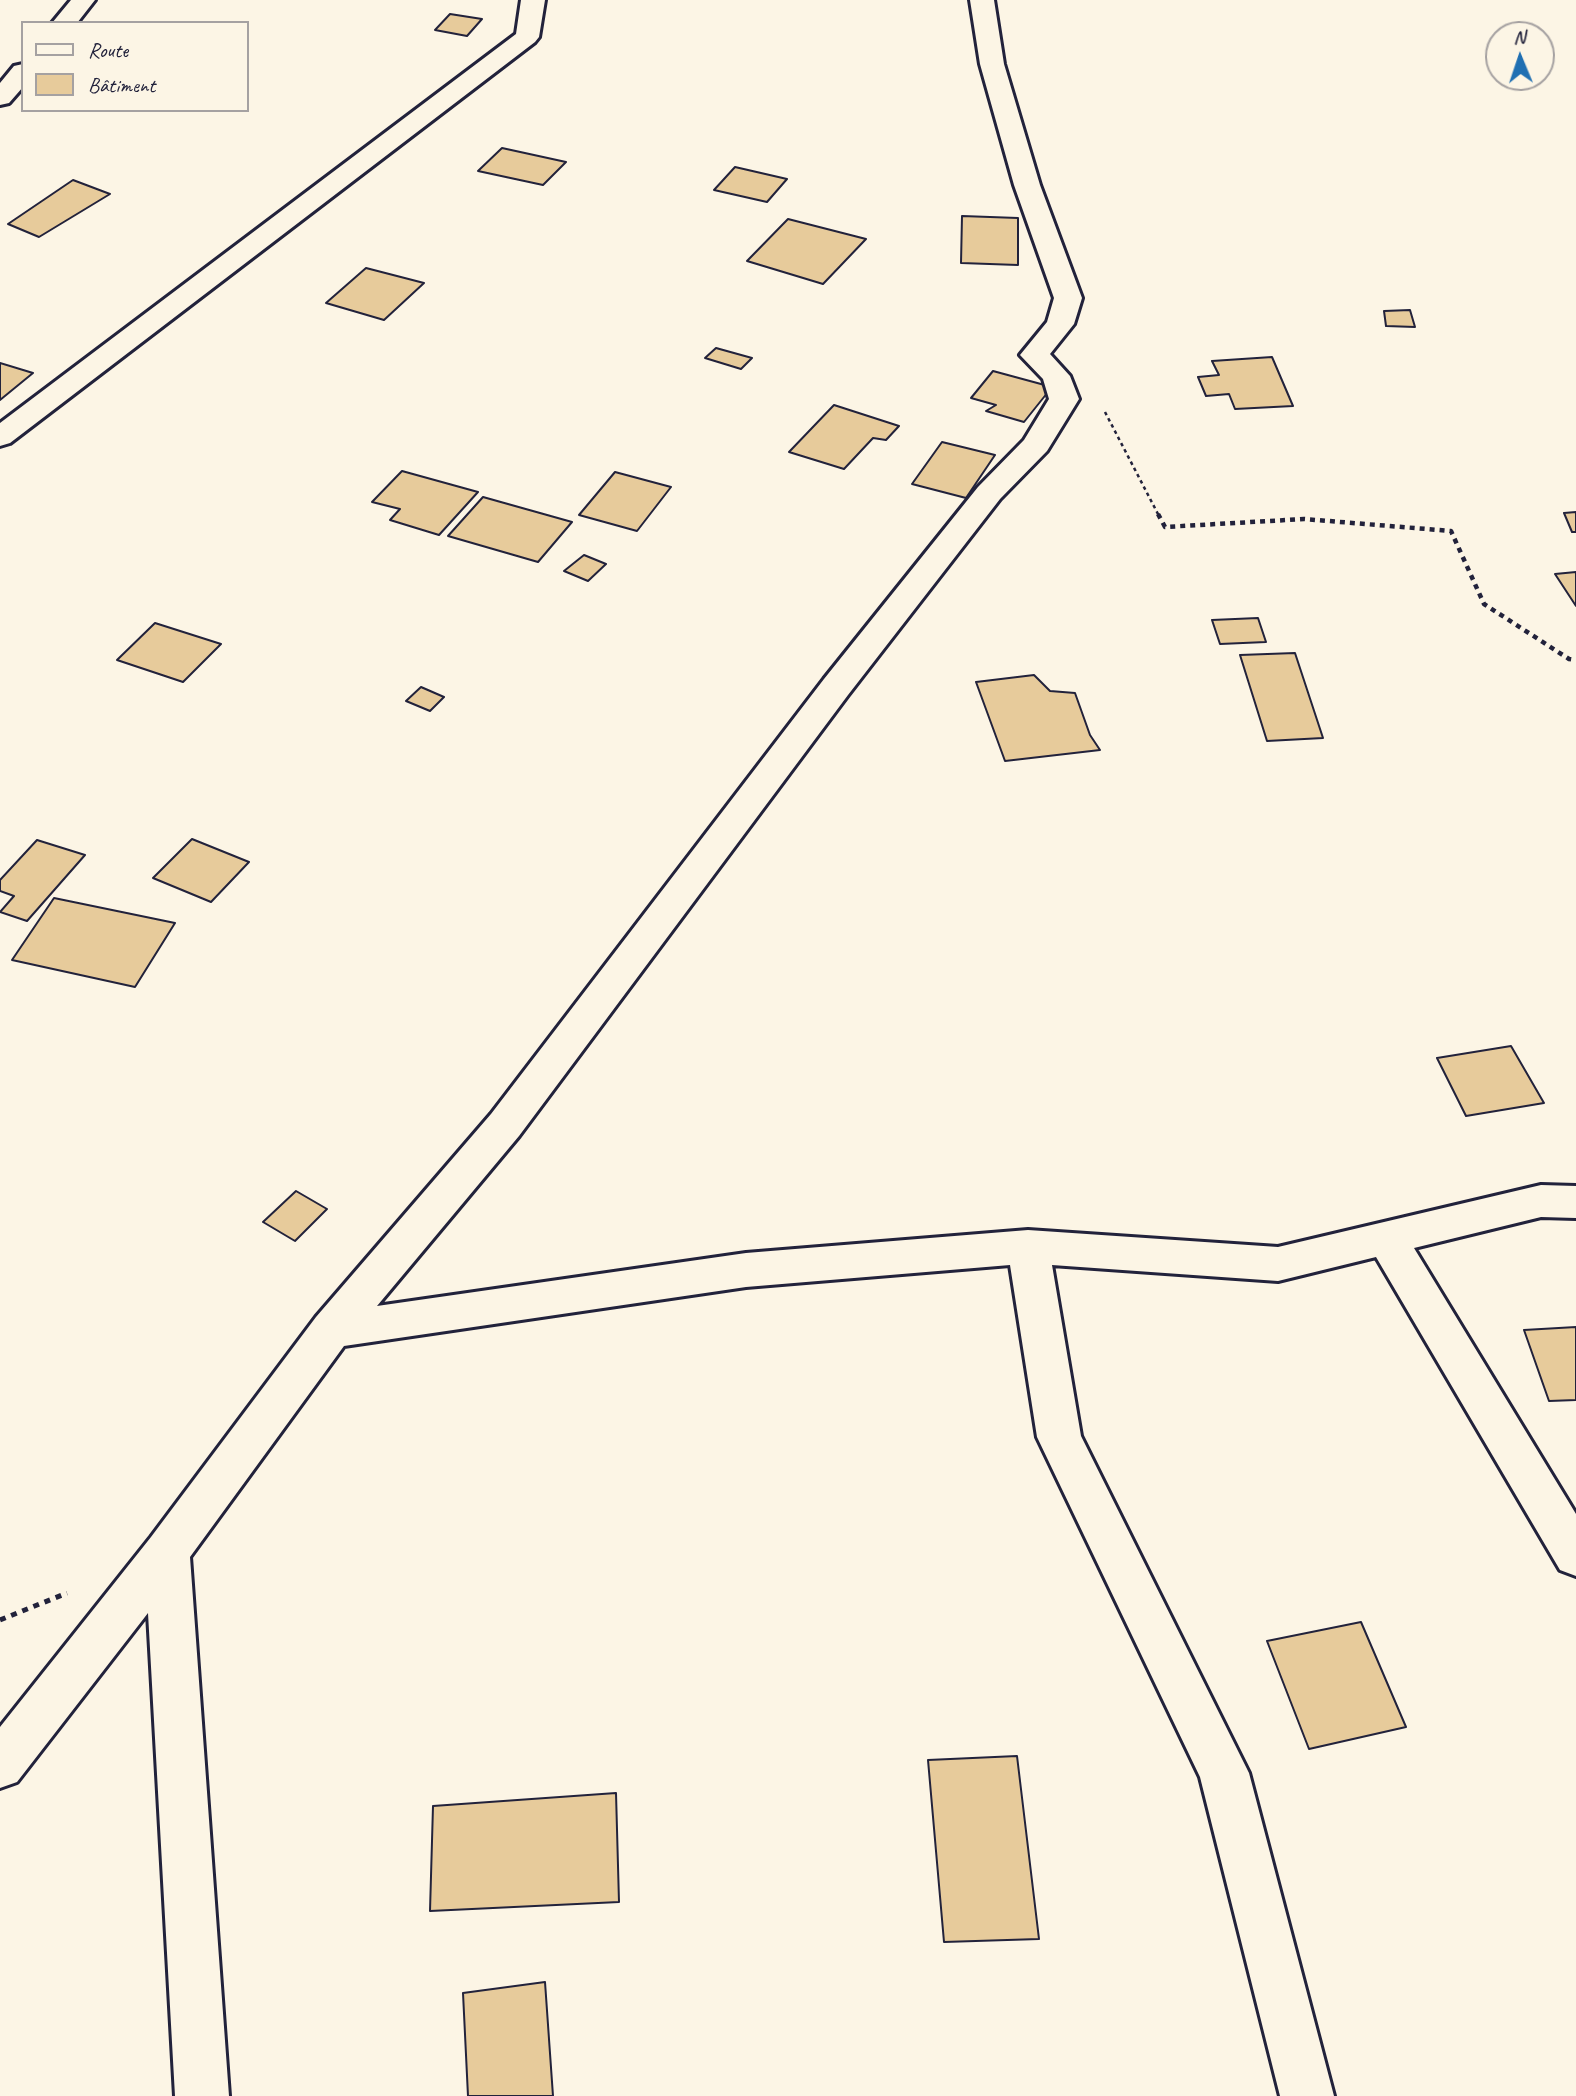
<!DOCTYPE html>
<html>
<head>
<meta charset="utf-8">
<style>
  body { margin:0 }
  #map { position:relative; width:1576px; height:2096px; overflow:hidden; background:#fcf5e5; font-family:Caveat,sans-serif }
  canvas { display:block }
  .legend { position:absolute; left:21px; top:21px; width:228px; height:91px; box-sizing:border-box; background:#fcf5e5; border:2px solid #a5a1a1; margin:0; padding:9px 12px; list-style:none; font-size:21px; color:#22223b }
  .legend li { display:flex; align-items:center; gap:14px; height:35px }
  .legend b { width:35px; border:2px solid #a5a1a1 }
  .north { position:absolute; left:1485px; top:21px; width:70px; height:70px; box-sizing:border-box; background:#fcf5e5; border:2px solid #a5a1a1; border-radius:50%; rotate:358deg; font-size:19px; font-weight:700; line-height:28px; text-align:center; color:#22223b }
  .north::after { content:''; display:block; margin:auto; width:24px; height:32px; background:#1f6fb2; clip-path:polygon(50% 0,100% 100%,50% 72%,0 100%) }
</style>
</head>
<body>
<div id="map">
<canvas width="1576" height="2096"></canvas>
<ul class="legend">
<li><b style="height:9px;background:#fcf5e5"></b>Route</li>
<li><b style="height:19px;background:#e7cb9b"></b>Bâtiment</li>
</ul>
<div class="north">N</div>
</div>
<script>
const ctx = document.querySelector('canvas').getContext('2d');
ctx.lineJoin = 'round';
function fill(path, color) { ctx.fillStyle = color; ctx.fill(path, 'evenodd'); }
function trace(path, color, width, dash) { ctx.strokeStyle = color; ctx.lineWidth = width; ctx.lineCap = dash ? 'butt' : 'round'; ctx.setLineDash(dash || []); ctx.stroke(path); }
const building = new Path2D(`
  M 450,14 L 482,19 L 467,36 L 435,30 Z
  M 502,148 L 566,162 L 543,185 L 478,171 Z
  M 735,167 L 787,179 L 767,202 L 714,190 Z
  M 73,180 L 110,194 L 39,237 L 8,224 Z
  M 962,216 L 1018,218 L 1018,265 L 961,263 Z
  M 788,219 L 866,239 L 823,284 L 747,261 Z
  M 366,268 L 424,283 L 384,320 L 326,303 Z
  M 1410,310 L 1415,327 L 1386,326 L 1384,311 Z
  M 716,348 L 752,358 L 741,369 L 705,358 Z
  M 1272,357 L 1293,406 L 1235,409 L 1229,394 L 1206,396 L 1198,377 L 1219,375 L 1212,361 Z
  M 0,363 L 33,373 L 0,400 Z
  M 993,371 L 1052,387 L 1024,422 L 986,411 L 996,405 L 971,398 Z
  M 834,405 L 899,426 L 886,440 L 873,438 L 844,469 L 789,452 Z
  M 942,442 L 995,455 L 966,498 L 912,484 Z
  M 402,471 L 478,492 L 439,535 L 390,520 L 400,509 L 372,502 Z
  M 615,472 L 671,487 L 637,531 L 579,515 Z
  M 483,497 L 572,522 L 538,562 L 448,536 Z
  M 1576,512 L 1576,532 L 1572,532 L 1564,513 Z
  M 584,555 L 606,564 L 588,581 L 564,571 Z
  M 1576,572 L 1576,606 L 1555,574 Z
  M 1258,618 L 1266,642 L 1220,644 L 1212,620 Z
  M 155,623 L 221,644 L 183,682 L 117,660 Z
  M 1295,653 L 1323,738 L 1267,741 L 1240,655 Z
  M 1034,675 L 1050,691 L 1075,693 L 1090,735 L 1100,750 L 1005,761 L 976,682 Z
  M 421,687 L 444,697 L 430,711 L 406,701 Z
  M 192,839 L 249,862 L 211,902 L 153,878 Z
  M 37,840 L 85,855 L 27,921 L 0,912 L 14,896 L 0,891 L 0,880 Z
  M 54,898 L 175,923 L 135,987 L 12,960 Z
  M 1511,1046 L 1544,1103 L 1466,1116 L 1437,1058 Z
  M 296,1191 L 327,1209 L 295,1241 L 263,1222 Z
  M 1576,1327 L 1576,1400 L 1549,1401 L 1524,1330 Z
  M 1361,1622 L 1406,1727 L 1309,1749 L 1267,1641 Z
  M 1017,1756 L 1039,1939 L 944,1942 L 928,1760 Z
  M 616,1793 L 619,1902 L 430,1911 L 433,1806 Z
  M 545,1982 L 553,2096 L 468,2096 L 463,1993 Z`);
fill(building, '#e7cb9b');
trace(building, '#22223b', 2);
const minor = new Path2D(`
  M 71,0 L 95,0 L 77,23 L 52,23 Z
  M 521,0 L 545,0 L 539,37 L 535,42 L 10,443 L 0,446 L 0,423 L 516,34 Z
  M 970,0 L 994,0 L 1004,64 L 1040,185 L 1082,298 L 1074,324 L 1050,354 L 1070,376 L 1079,399 L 1047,451 L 1000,499 L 848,695 L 519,1136 L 377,1306 L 746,1253 L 1028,1230 L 1278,1247 L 1541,1185 L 1576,1186 L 1576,1218 L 1541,1217 L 1414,1248 L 1576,1514 L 1576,1576 L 1560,1570 L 1376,1257 L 1278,1281 L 1052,1265 L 1081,1436 L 1249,1773 L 1334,2096 L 1280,2096 L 1200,1777 L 1037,1437 L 1010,1265 L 746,1287 L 344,1346 L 190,1557 L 229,2096 L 175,2096 L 148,1613 L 17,1782 L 0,1788 L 0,1727 L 151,1537 L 316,1317 L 491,1114 L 824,679 L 978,487 L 1024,440 L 1049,399 L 1043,379 L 1020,355 L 1047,322 L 1054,298 L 1014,185 L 980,64 Z
  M 23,64 L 23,87 L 9,103 L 0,105 L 0,83 L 14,66 Z`);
trace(minor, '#22223b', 6);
trace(new Path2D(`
  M 1105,412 L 1159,516`), '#22223b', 2.5, [3.5, 3.5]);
trace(new Path2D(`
  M 1158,514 L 1165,527 L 1304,519 L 1451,531 L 1484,604 L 1569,659 L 1576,660`), '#22223b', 4.5, [5, 5]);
trace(new Path2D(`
  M 0,1620 L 67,1593`), '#22223b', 5, [6, 6]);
fill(minor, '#fcf5e5');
</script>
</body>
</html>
